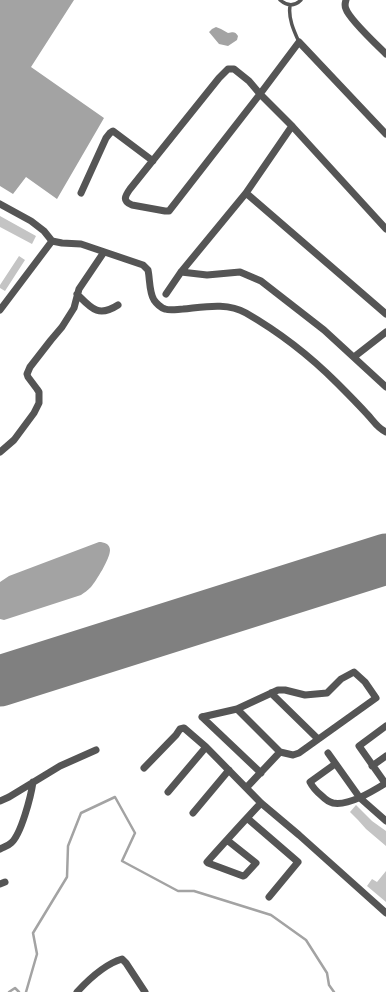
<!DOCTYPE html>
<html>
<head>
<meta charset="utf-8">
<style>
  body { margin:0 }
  canvas { display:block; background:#fff }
</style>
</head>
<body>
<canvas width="386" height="992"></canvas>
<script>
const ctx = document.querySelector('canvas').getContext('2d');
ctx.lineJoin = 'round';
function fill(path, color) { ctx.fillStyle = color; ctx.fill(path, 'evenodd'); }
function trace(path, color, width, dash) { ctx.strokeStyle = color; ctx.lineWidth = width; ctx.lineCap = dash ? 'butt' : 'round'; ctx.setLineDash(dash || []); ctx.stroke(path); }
fill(new Path2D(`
  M 0,0 L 74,0 L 31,67 L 104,118 L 57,199 L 26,177 L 13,194 L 0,186 Z
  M 216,27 L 221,29 L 228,33 C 233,32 235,31 238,36 L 237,40 L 228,46 L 219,44 L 209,32 L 212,29 Z
  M 99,542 C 104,542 110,544 110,550 C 110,559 96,581 91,587 C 88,590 84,593 81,595 L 4,620 L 0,619 L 0,582 L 9,576 Z`), '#a3a3a3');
trace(new Path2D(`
  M 9,992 L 15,988 L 19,992
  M 26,992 L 37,954 L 33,933 L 67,877 L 68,846 L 81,813 L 115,797 L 135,833 L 122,861 L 178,891 L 194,891 L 271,915 L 306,940 L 327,973 L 329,985 L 334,992`), '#a3a3a3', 2.5);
trace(new Path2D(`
  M 0,684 L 5,680`), '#808080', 20);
trace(new Path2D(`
  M 0,681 L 386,559`), '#808080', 51);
fill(new Path2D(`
  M 0,216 L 36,236 L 32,244 L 0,227 Z
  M 19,256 L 25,260 L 5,291 L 0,288 L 0,285 Z
  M 356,805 L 372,821 L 386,831 L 386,846 L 366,829 L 358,820 L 350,812 Z
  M 386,871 L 386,902 L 367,886 L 372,879 L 377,882 Z`), '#c4c4c4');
trace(new Path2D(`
  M 280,0 C 287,6 294,7 301,0
  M 290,6 C 288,18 294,31 299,42`), '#555', 3.5);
trace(new Path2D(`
  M 346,0 C 345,3 345,7 346,9 C 349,19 378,46 386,54
  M 386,134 L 299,42 L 260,94 L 169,211 L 165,211 L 132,205 C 122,201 125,196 130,189 L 219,78 L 228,69 L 234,69 L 249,81 L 260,94 L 292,126 L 386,229
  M 81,193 L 106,138 L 110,133 L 113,131 L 153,161
  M 246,193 L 386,314
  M 0,204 L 31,221 L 44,231 L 52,241 L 62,243 L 81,244 L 143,265 L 148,270 C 150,279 149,292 154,300 C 156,303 161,308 165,309 C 171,311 178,309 183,309 C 204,307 227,302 246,313 C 279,332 310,356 337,383 C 347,393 357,403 367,414 C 373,420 377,428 386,432
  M 181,272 L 207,275 L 240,272 L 261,281 L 324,330 L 386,387
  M 77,294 C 91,308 98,318 118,305
  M 166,294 L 181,272 L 246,193 L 292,126
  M 0,310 L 52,241
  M 354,357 L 386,332
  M 0,452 L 14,440 L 34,413 L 39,403 L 39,392 L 37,389 L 28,377 L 27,374 L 30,367 L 51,340 L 62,327 L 74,308 L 79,289 L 104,252
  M 271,693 L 318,739
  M 237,709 L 280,752
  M 202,717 L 237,709 L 278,690 L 285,690 L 305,695 L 327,693 L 341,679 L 354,672 L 365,682 L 376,698 L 299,753 L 293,755 L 280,752 L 247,787
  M 202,717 L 261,773
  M 328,753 L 360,798 L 386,821
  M 335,764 L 310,782 C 313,788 317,792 322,796 C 325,799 329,802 333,803 C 349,806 373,791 386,783
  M 372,766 L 386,756
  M 144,768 L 176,735 L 180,729 L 184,728 L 206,747 L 261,803 L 299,835 L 386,913
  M 385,783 L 359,746 L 386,726
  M 168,792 L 206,747
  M 0,801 L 9,797 L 60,766 L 96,750
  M 193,813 L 229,770
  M 247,818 L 298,862 L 269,897
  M 227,840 L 256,863 L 245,875 L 243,876 L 208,863 L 207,862 C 225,842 243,822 261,803
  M 0,849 C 3,847 8,846 11,843 C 21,835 31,796 33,782
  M 0,884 L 5,882
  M 77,992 C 89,979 105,964 122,959 L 126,963 L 145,992`), '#555', 7);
</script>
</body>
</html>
